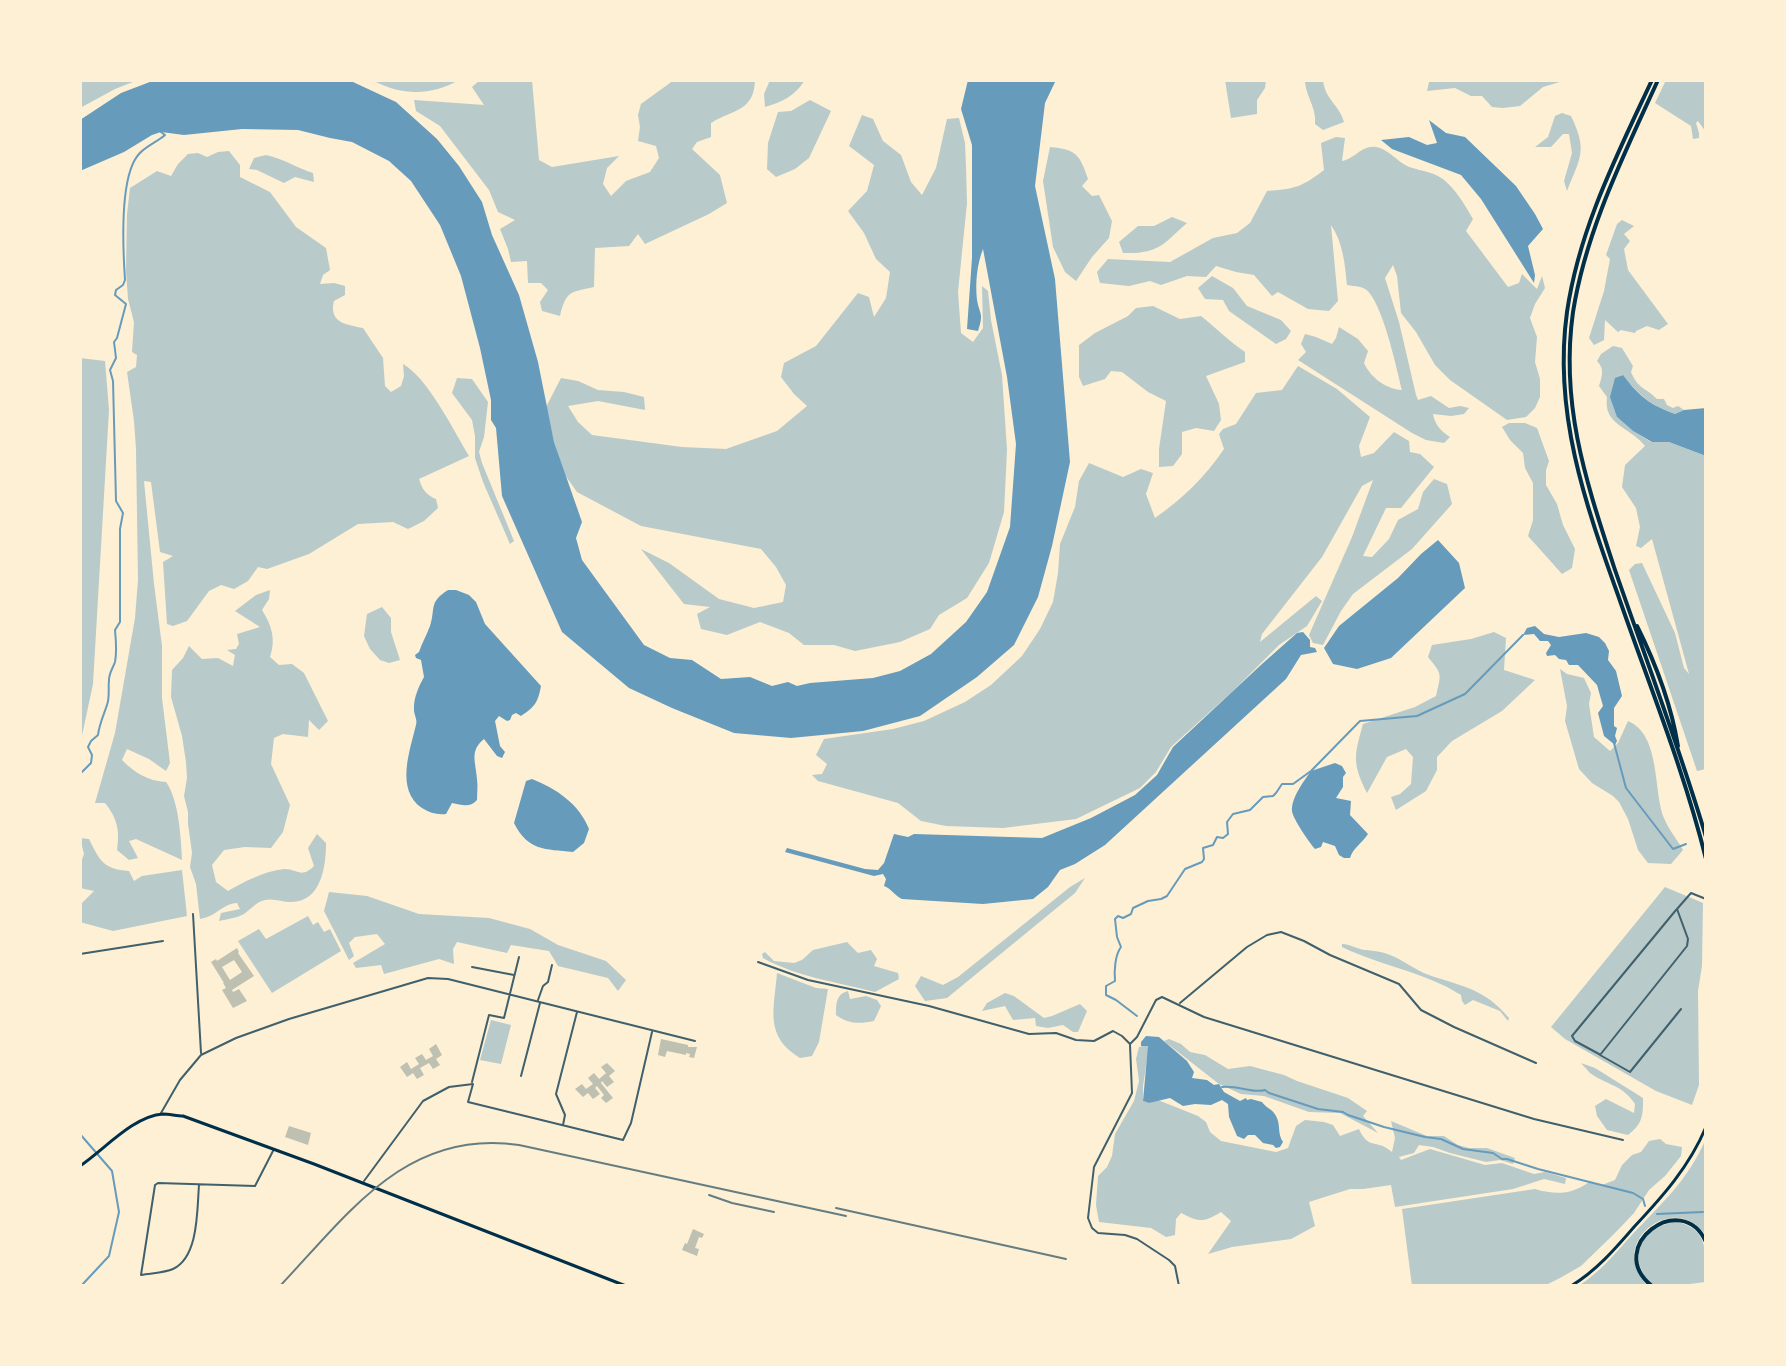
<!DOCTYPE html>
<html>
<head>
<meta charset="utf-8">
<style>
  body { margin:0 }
  #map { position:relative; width:1786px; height:1366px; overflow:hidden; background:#fdf0d5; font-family:"Exo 2",sans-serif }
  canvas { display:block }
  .frame { position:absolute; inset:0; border:82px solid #fdf0d5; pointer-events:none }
</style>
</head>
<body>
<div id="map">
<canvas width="1786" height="1366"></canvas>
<div class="frame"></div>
</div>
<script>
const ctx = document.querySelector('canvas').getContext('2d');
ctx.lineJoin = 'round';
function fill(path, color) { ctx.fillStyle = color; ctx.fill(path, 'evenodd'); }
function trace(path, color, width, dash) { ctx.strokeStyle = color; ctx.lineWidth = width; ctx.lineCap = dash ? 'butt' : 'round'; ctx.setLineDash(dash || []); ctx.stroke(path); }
fill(new Path2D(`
  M 80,80 L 138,80 L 115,89 L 80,108 Z
  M 385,80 L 459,80 C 433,95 403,96 376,82 Z
  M 480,80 L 532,80 L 539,160 L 552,167 L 619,156 L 607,168 L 603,184 L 611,196 L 626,181 L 650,172 L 659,158 L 656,146 L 638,141 L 640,127 L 638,115 L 641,104 L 674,80 L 755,80 C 754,112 733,109 711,123 L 711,137 L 697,142 L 692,149 L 720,175 L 727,203 L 709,214 L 645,244 L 638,234 L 629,246 L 595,248 L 594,287 C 570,292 566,291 560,316 L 542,311 L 540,302 L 548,290 L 541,283 L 528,283 L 527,261 L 511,262 L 508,249 L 500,229 L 515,220 L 498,212 L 489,190 L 440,126 L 416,111 L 414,100 L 484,105 L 472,87 Z
  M 770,80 L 805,80 C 795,96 782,102 765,107 L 764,94 Z
  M 1225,80 L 1266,80 L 1265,88 L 1257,100 L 1257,114 L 1231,118 Z
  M 1305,80 L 1323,80 C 1325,100 1339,104 1344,122 L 1323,130 L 1315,124 C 1317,108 1305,95 1305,80 Z
  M 1425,80 L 1573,80 L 1563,81 L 1543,87 L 1520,106 L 1503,108 L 1492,107 L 1482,96 L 1471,96 L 1455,88 L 1427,91 L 1429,82 Z
  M 1666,80 L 1706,80 L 1706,132 L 1698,121 L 1696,123 L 1699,133 L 1699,138 L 1693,139 L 1691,126 L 1655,103 Z
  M 810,100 L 831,111 L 809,158 L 795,169 L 776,177 L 767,169 L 768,143 L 778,112 L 791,111 Z
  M 1562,113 L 1571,116 C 1588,151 1580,158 1567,191 L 1564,181 L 1572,153 L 1569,134 L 1563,134 L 1551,147 L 1535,147 L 1548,137 L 1555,116 Z
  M 862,115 L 873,119 L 883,141 L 901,155 L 911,182 L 922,195 L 936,168 L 947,119 L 959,118 L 965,143 L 966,167 L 967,203 L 958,292 L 961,333 L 973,342 L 983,328 L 982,286 L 988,291 L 991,320 L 1002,375 L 1007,450 L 1004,512 L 989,563 L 967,598 L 939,615 L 930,629 L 900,642 L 855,651 L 834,645 L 804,645 L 789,633 L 760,622 L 727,635 L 701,629 L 697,614 L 710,607 L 684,604 L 641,549 L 669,563 L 719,599 L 754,608 L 783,602 L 786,585 L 776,567 L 761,549 L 641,526 L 577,492 L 565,475 L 554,442 L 546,407 L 561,378 L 578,381 L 598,390 L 624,392 L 644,397 L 645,410 L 598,401 L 568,406 L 578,422 L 592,435 L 682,447 L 726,449 L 777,431 L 807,406 L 794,394 L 781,377 L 784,363 L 816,346 L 858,293 L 869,297 L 874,317 L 886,298 L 890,272 L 876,259 L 864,233 L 848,211 L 867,191 L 874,165 L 849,146 Z
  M 1336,137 L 1345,138 L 1342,161 C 1355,159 1361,145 1376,147 C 1385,148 1395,158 1402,163 C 1411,170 1427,170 1438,176 C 1453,184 1465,205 1473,219 L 1466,231 L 1508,287 L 1519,283 L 1522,274 L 1537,289 L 1542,276 L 1545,288 L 1535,304 L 1530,318 L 1537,337 L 1535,362 L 1540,379 L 1540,397 L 1535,408 L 1526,417 L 1507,420 L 1450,380 L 1435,365 L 1416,332 L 1401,313 L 1397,276 L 1393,265 L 1385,278 L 1399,322 L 1416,395 L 1418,400 L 1431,396 L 1449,408 L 1460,406 L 1469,408 L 1464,414 L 1451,416 L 1433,414 C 1435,425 1441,431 1450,437 L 1444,443 L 1426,440 L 1412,433 L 1298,360 L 1306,352 L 1301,344 L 1305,334 L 1316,337 L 1332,344 L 1336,338 L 1339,327 L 1358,339 L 1368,351 L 1364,363 C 1371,378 1386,389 1402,390 C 1397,370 1382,299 1365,289 C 1361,286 1352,286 1347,285 C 1345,265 1343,242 1331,225 L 1338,301 L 1329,311 L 1308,309 L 1278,292 L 1272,296 L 1254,275 L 1236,272 L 1216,266 L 1206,277 L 1187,276 L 1161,285 L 1150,281 L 1129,286 L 1100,283 L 1097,272 L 1108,259 L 1170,262 L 1213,238 L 1237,233 L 1250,223 L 1267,191 C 1295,189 1302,187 1324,170 L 1321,143 Z
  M 1050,147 C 1076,149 1080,155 1088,179 L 1082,186 L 1092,196 L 1099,195 L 1112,221 L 1109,238 L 1092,257 L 1076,281 L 1065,272 L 1053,247 L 1043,181 Z
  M 229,151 L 240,165 L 240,177 L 270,192 L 296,227 L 326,248 L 330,270 L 323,275 L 320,284 L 334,283 L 345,286 L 345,295 L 334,301 C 328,323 348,325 363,328 L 383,358 L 385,386 L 391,392 L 401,386 L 404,376 L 403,364 C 427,377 454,431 469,456 L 419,479 C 422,489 426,495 436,499 L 438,508 L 424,521 L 408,529 L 393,522 L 358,524 L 309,554 L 267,569 L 258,567 L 248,581 L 234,589 L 221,585 L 209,591 L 187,621 L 173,626 L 167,624 L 163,562 L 173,556 L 160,552 L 151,482 L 144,481 L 154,584 L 162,646 L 162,698 L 170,763 L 166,771 L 149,759 L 127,749 L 122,760 C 135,773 148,781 166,782 C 179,800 181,838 182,860 L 136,839 L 129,841 L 138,858 L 129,860 L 117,850 C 120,830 117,818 105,803 L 95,803 L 115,733 L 135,618 L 138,580 L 136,449 L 134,421 L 127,372 L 136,367 L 137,355 L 132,352 L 134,322 L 128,299 L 126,271 L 127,214 L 130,188 L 157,171 L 171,176 L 178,164 L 188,154 L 198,153 L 207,157 L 218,152 Z
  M 266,155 C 282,158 297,168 313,173 L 314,182 L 295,177 L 284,183 L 257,170 L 249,169 L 254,158 Z
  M 1172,217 L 1187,223 C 1162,245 1159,254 1123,253 L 1119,242 L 1138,226 L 1154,226 Z
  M 1622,220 L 1634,226 L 1624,234 L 1630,241 L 1624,249 L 1628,270 L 1668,324 L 1659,330 L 1647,326 L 1636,331 L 1635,333 L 1621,330 L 1618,332 L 1605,320 L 1604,340 L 1594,345 L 1589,338 L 1604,291 L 1610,259 L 1606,255 L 1617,224 Z
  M 1212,276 L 1233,288 L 1247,306 L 1281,320 L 1291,331 L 1286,339 L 1276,344 L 1229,311 L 1223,300 L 1205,299 L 1198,288 Z
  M 1153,306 L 1180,319 L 1201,316 C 1216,328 1229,341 1245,352 L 1245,362 L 1206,376 L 1219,404 L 1221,420 L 1214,431 L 1196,428 L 1182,432 L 1182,454 L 1173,466 L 1159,467 L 1159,449 L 1166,401 L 1148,392 L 1122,372 L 1111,371 L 1105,379 L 1083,386 L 1079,377 L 1079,345 L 1095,333 L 1128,316 L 1136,308 Z
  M 1613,346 L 1622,348 L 1633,366 L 1631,372 C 1638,389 1645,387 1657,399 L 1664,399 L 1667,405 L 1673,408 L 1678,406 L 1684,410 L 1675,414 C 1648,404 1641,396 1622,375 L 1615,379 L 1617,417 L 1633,431 L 1651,442 L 1669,442 L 1706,456 L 1706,769 L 1697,771 L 1629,570 L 1635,564 L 1642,563 L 1675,633 L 1684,668 L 1689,674 L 1652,539 L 1641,548 L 1636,546 L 1640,527 L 1636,508 L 1622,487 L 1625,465 L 1645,446 C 1631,427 1603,426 1607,397 L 1599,386 C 1602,376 1605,369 1597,361 L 1601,354 Z
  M 80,358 L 105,361 L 109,410 L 93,684 L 80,745 Z
  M 1298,366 L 1337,389 L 1370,417 L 1359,446 L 1361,457 L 1374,453 L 1394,432 L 1409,441 L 1410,452 L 1420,454 L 1434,467 L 1401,508 L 1386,508 L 1363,556 L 1372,557 L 1389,539 L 1398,520 L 1418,509 L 1423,492 L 1434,479 L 1447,484 L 1452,504 L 1412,549 L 1353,594 L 1341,611 L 1323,645 L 1313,643 L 1309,635 L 1352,537 L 1373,480 L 1362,486 L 1322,557 L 1262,634 L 1260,642 L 1316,596 L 1322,601 L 1307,626 L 1279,645 L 1234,690 L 1171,747 L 1156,772 L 1140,788 L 1076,819 L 1003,828 L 946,826 L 921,821 L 898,803 L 818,781 L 812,775 L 822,774 L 827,764 L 816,755 L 824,739 L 893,729 L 924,721 L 965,702 L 991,685 L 1022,656 L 1040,629 L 1053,602 L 1058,573 L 1060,544 L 1075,507 L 1079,481 L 1089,463 L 1123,477 L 1141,469 L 1153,473 L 1146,494 L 1155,518 C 1182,499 1205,477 1224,449 L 1219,434 L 1223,429 L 1236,424 L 1256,393 L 1282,390 Z
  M 457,378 L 472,379 L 488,402 L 484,437 L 479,452 L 482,463 L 514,541 L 510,544 L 483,482 L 475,458 L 475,436 L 472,420 L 452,393 Z
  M 1509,423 L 1525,423 L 1537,428 L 1549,461 L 1546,470 L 1546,485 L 1557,504 L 1563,525 L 1575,549 L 1572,568 L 1562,574 L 1528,536 L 1533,520 L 1533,483 L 1525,468 L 1523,453 L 1510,440 L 1502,427 Z
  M 270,590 L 269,599 L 262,610 C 272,626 276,639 270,657 L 279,665 L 292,664 L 304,673 L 328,721 L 319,730 L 309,720 L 308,737 L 283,734 L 274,738 L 271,764 L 290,805 L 283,832 L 271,848 L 245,847 L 224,850 L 212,865 L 216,882 L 228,891 C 244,882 264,871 284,869 C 298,869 301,879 314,866 L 308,848 L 317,834 L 326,843 C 326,867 321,902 291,902 C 282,902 274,898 265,900 C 256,902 251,909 244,914 C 237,918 227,919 219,921 L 221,913 L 240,909 L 237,903 C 222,904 217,916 200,919 L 196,884 L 190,867 L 192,853 L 188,824 L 188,812 L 184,796 L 187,778 L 186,762 L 182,736 L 171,697 L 172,670 L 183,658 L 189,646 L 202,659 L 218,658 L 233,666 L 235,655 L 227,650 L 236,649 L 239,644 L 237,634 L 260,627 L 235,611 L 256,595 Z
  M 382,607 L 391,618 L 391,632 L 400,660 L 389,663 L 380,660 L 370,649 L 364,636 L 367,614 Z
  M 1494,632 L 1506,638 L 1504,670 L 1535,680 L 1502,711 L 1452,741 L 1437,757 L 1437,770 L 1426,791 L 1396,810 L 1391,797 L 1400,794 L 1411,784 L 1413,757 L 1406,749 L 1387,757 L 1367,793 C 1352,763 1354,756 1363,724 L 1415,707 L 1436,696 C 1441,674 1443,675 1428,657 L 1432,645 L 1471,639 Z
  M 1560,669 L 1567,674 L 1584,678 L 1591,693 L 1589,704 L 1594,737 L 1610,751 L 1618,743 L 1628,721 C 1661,735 1653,790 1664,818 C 1668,829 1677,839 1683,850 L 1671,864 L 1648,863 L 1638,850 L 1628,819 L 1619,802 L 1613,796 L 1592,783 L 1579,769 L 1565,721 L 1567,706 Z
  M 80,838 L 89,839 C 100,861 103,869 129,871 L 134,881 L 142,876 L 182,870 L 187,916 L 113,931 L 80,922 L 80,905 L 94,891 L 80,888 L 80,865 L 84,854 Z
  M 1085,878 L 1075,893 L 947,998 L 925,1001 L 915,986 L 921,976 L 943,985 L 958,977 L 1070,887 Z
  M 1665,887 L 1703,903 L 1702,966 L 1698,991 L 1699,1085 L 1692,1105 L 1656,1091 L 1565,1039 L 1551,1027 Z
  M 329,892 L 367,896 L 419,914 L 489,918 L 530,929 L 558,945 L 606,961 L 626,980 L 618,991 L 608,978 L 558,966 L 549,951 L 511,945 L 507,953 L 457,942 L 453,949 L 454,964 L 439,959 L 384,974 L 381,965 L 356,968 L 353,963 L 385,944 L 377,934 L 355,937 L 349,943 L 354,956 L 349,960 L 324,911 Z
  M 308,916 L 313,925 L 318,922 L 324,932 L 330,929 L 341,951 L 272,993 L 238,941 L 259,929 L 266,939 Z
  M 847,942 L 858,953 L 871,950 L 877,959 L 874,966 L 898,973 L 899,979 L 875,992 C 837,982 797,977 763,958 L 762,954 L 765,952 L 774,961 L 794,963 L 802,960 L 813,950 Z
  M 1342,944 C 1351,944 1358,950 1366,950 C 1374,951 1381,951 1390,955 C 1403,960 1415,970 1429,975 C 1463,987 1484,988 1509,1018 L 1508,1021 L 1500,1011 L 1473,1000 L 1465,1005 L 1462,1001 L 1461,995 C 1425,972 1381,966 1342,947 Z
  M 777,973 L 816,988 L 828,989 L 819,1042 L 812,1056 L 800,1058 C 764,1036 774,1010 777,973 Z
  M 848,991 L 850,999 L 866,996 L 877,1000 L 881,1006 L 874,1021 C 859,1024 848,1024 836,1015 C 836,1004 836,994 848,991 Z
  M 1005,993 L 1014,996 L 1044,1018 L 1052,1016 L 1080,1004 L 1087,1011 L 1078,1032 L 1073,1032 L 1063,1025 L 1048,1028 L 1036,1026 L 1035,1018 L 1013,1020 L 1005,1006 L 982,1011 L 987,1003 Z
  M 491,1020 L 511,1025 L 501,1064 L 480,1060 Z
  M 1169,1039 L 1181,1044 L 1190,1052 L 1205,1055 L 1228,1069 L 1250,1066 L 1284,1075 L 1297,1081 L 1348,1098 L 1367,1111 L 1363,1116 L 1378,1133 L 1340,1113 L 1309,1112 L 1264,1096 L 1241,1094 L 1219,1084 L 1164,1041 Z
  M 1148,1045 L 1148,1053 L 1143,1086 L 1143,1101 L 1149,1103 L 1158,1100 L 1198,1116 L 1206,1122 L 1210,1132 L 1221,1141 L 1276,1152 L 1288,1148 L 1296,1126 L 1305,1120 L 1324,1122 L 1333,1125 L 1340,1136 L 1359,1129 C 1369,1151 1376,1138 1392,1152 L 1395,1138 L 1391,1121 L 1427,1136 L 1444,1136 L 1458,1145 L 1469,1148 L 1487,1148 L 1515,1158 L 1513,1164 L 1500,1160 L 1486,1162 L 1450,1153 L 1433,1147 L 1419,1145 L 1414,1153 L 1399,1157 L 1401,1160 L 1430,1149 L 1485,1165 L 1502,1163 L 1534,1174 L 1545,1172 L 1566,1178 L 1565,1184 L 1544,1179 L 1513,1189 L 1395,1207 L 1391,1185 L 1363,1189 L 1350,1189 L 1309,1202 L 1315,1226 L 1291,1239 L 1232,1247 L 1208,1254 L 1231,1221 L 1221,1212 C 1203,1223 1199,1222 1181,1213 L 1176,1219 L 1175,1235 L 1166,1237 L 1151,1228 L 1099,1222 L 1096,1205 L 1098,1176 L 1107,1167 L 1112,1156 L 1115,1134 L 1134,1101 L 1139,1081 L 1136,1059 L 1139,1047 Z
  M 1581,1063 L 1595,1068 L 1643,1098 C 1643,1116 1643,1123 1628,1135 L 1607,1130 L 1597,1116 L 1595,1106 L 1606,1099 L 1634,1113 L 1635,1104 C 1622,1084 1606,1085 1590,1073 C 1587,1070 1584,1066 1581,1063 Z
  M 1706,1138 L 1706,1236 C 1677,1189 1604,1242 1648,1286 L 1578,1286 C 1598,1274 1614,1255 1629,1238 C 1659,1206 1689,1180 1706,1138 Z
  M 1660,1139 L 1666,1144 L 1682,1147 L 1681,1156 L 1665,1176 L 1649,1190 L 1634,1213 L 1615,1233 L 1581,1266 L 1560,1278 L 1544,1286 L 1412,1286 L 1402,1209 L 1535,1189 C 1556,1195 1571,1195 1589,1182 L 1602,1185 L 1615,1180 L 1622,1165 L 1632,1155 L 1641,1152 L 1649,1141 Z
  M 1676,1222 C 1710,1228 1706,1255 1705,1282 L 1675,1286 L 1655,1286 C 1624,1262 1641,1226 1676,1222 Z`), '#b9caca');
fill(new Path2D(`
  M 155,80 L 342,80 L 353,82 L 396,102 L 437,139 L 459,166 L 482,202 L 492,235 L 519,295 L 538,362 L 554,442 L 582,522 L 576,538 L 582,560 L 644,645 L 670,658 L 692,660 L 721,679 L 750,677 L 772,686 L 788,682 L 797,686 L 810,683 L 873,678 L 900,671 L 931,654 L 966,622 L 987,592 L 1010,527 L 1016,444 L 1007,377 L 983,249 C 977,264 975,283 977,300 C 980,316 984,313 978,331 L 967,329 L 972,258 L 972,145 L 961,109 L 968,80 L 1056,80 L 1045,103 L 1035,186 L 1055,279 L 1070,462 L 1052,546 L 1038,597 L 1014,645 L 977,677 L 920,716 L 863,731 L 791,738 L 734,733 L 672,708 L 629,688 L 562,632 L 502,496 L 496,428 L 491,420 L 491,400 L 480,348 L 461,276 L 440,225 L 411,181 L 389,161 L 352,142 L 330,138 L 298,130 L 242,129 L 184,135 L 161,132 L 152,135 L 124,152 L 80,171 L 80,120 L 121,93 Z
  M 1429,120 L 1446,133 L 1465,137 L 1516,186 L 1535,214 L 1543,229 L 1528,246 L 1535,275 L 1534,283 L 1481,199 L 1461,175 L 1392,149 L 1381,140 L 1409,137 L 1427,145 L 1437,143 Z
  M 1623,375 C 1639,396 1650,405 1675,414 L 1684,410 L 1706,408 L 1706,456 L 1669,442 L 1652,442 L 1633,431 L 1617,417 L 1610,397 L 1615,378 Z
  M 1438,540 L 1459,563 L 1465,588 L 1391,658 L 1357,669 L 1333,664 L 1324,648 L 1339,626 L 1398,578 L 1421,554 Z
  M 448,590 L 456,590 L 469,595 L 476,602 L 485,624 L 541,686 C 538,702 535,707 521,716 L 516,713 L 512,715 L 510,720 L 507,721 L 499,716 L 495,721 L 500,746 L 505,752 L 502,758 L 497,756 L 484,739 C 469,751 476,762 477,779 C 478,786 477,793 477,800 C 470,808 462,805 452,803 L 446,814 C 437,815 430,813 422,808 C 395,790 410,750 416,725 C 418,719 413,714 414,707 C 414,697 419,686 424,677 L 421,660 L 416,658 L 415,655 L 419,652 C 422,643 427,634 430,626 C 436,608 428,603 448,590 Z
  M 1535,626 L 1544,634 L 1559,637 L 1586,633 L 1599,637 L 1605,643 L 1609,651 L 1608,660 L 1616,671 L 1622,696 L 1614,708 L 1614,726 L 1617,728 L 1615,736 L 1617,741 L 1615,745 L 1604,736 L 1598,713 L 1603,706 L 1597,685 L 1578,665 L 1569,665 L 1566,660 L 1559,659 L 1555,655 L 1547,656 L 1546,653 L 1551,645 L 1548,641 L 1540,641 L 1534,634 L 1523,635 L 1527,628 Z
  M 1303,632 L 1310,640 L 1310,647 L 1315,648 L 1317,652 L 1301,655 L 1286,679 L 1105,845 L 1075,864 L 1060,870 L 1048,887 L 1033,899 L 983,904 L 902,899 C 894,895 892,889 884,886 L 886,879 L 883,874 L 874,876 L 785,852 L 787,848 L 865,869 L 878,870 L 884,863 L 894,834 L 908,837 L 914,834 L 1042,838 L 1091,818 L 1135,795 L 1157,775 L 1173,747 L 1262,664 L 1297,633 Z
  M 1335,763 L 1342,766 L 1346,773 L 1343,777 L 1343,787 L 1336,798 L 1351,801 L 1350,815 L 1368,834 C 1362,843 1353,848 1350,858 L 1344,858 L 1339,855 L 1335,846 L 1323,842 L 1321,847 L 1315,849 C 1309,842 1293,819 1292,811 C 1291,798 1304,781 1311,771 Z
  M 532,779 C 557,789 579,804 589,829 L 584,843 L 573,852 C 545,849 528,851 514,823 L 526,781 Z
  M 1146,1036 L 1159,1037 L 1187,1061 L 1194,1072 L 1192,1078 L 1207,1080 L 1214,1085 L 1219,1084 L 1224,1092 L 1240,1101 L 1246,1098 L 1247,1100 L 1251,1099 L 1262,1102 C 1267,1109 1272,1108 1276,1116 C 1281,1125 1277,1133 1283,1142 L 1280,1147 L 1276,1148 L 1273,1145 L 1263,1143 L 1255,1135 L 1248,1135 L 1244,1139 L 1237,1136 L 1229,1117 L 1228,1104 L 1222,1100 L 1211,1105 L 1195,1104 L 1183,1106 L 1170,1098 L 1149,1103 L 1143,1101 L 1148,1046 L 1141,1046 L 1141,1042 Z`), '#669bbc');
trace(new Path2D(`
  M 1614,743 L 1626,788 L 1673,849 L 1686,844
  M 80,774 L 91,763 L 92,755 L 88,747 L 91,741 L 98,735 C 99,725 104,714 107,705 C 110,697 108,688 109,680 C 109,673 113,668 115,662 C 117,652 116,640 115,630 L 120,622 L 120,529 L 123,513 L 116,501 L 113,381 L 110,370 L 116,358 L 114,342 L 117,338 L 126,304 L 115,295 L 116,290 L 123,285 L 125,280 C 123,250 119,176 139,154 C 146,146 157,142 165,135 L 161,132
  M 1137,1016 L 1116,1000 L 1106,995 L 1106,986 L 1115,981 C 1114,971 1115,955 1121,947 L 1117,937 L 1115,919 L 1118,916 L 1123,918 L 1131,914 L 1133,908 L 1148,901 L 1161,899 L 1167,896 L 1185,869 L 1202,862 L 1204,859 L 1203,848 L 1213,845 L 1217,837 L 1223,838 L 1228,834 L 1227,822 L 1233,814 L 1250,810 L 1263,797 L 1273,796 L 1276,793 L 1282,784 L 1293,784 L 1311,771 L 1360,721 L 1417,716 L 1465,694 L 1523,635
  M 1222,1087 C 1238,1085 1253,1094 1265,1090 L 1269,1093 L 1318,1109 L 1343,1112 L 1348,1115 L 1384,1127 L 1425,1137 L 1441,1139 L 1463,1149 L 1493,1153 L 1502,1159 L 1507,1159 L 1538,1169 L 1633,1193 L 1643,1199 L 1645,1206
  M 80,1134 L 112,1171 L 119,1212 L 109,1256 L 81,1286
  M 1657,1214 L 1703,1212`), '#669bbc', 2);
fill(new Path2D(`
  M 237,948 L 239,952 L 238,953 L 254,976 L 232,990 L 233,992 L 239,989 L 247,1001 L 233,1008 L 222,990 L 226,988 L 223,983 L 224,983 L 211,962 L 216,959 L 217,961 ZM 234,960 L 242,972 L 230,980 L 222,967 Z
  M 661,1039 L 688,1045 L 688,1047 L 697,1047 L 694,1058 L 689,1057 L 690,1054 L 686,1053 L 686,1055 L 667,1051 L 665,1057 L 658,1055 Z
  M 436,1044 L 442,1055 L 436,1059 L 440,1065 L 433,1069 L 429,1063 L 420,1068 L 424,1075 L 417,1079 L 413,1073 L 407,1077 L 400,1067 L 407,1062 L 411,1069 L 419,1064 L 415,1058 L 422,1054 L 426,1060 L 433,1056 L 429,1049 Z
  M 607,1063 L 615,1071 L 609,1076 L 614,1082 L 607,1087 L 602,1081 L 601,1083 L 613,1098 L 606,1103 L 601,1098 L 604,1095 L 597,1086 L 595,1088 L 600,1094 L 593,1099 L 588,1093 L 583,1097 L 575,1089 L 582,1084 L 586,1089 L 593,1084 L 588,1078 L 594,1073 L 599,1079 L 606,1073 L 601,1067 Z
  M 289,1126 L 311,1133 L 308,1145 L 285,1137 Z
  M 693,1229 L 704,1234 L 702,1238 L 699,1237 L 695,1248 L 699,1249 L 697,1256 L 682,1250 L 685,1243 L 687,1244 Z`), '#bec0b2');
trace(new Path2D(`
  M 193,914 L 201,1053
  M 80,954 L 163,941
  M 758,962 L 808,980 L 929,1006 L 1029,1034 L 1056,1033 L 1076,1040 L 1094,1041 L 1113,1031 L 1122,1036 L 1130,1044 L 1137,1037 L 1156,1000 L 1162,997 L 1204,1017 L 1534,1119 L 1623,1140
  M 472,967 L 514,975
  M 538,1000 L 543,986 L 548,982 L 552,965
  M 1180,1003 L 1247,947 L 1267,935 L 1281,932 L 1304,941 L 1330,955 L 1399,984 L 1421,1010 L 1454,1027 L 1536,1063
  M 1681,1009 L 1630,1072 L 1600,1055 L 1687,946 L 1688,939 L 1677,909 L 1691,893 L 1706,899
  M 1130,1045 L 1132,1093 L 1094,1167 L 1088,1218 L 1092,1228 L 1098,1233 L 1125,1235 L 1137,1239 L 1169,1260 L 1175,1266 L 1179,1286
  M 1599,1054 L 1575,1041 L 1572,1036 L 1676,910
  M 521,1076 L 540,1003
  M 472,1082 L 489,1015 L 504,1018 L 519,957
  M 161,1113 L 180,1080 L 201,1055 L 236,1038 L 289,1019 L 428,978 L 448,979 L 695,1041
  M 563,1125 L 565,1115 L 556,1094 L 577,1012
  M 364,1181 L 423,1101 L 449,1087 L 473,1084 L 468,1102 L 623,1140 L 631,1123 L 652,1032
  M 199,1185 C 197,1209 199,1257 173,1269 C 164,1273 151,1273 141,1275 L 155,1185 L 158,1183 L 255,1186 L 274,1149`), '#3f606c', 2);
trace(new Path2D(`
  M 80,1166 C 104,1150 133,1116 163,1114 C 169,1114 177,1116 183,1116 L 314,1164 L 626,1286
  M 1571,1286 C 1596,1271 1615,1249 1634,1227 C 1663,1196 1689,1167 1706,1127`), '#003049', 3);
trace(new Path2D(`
  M 1652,80 C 1617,155 1579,229 1567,312 C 1553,412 1585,503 1618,595 C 1648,682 1684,770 1706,859
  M 1658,80 C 1624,155 1586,230 1573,312 C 1560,405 1586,481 1614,567 C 1645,657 1679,746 1706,837
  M 1637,626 C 1656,664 1671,704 1678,746
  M 1652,1286 C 1603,1247 1682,1188 1706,1242`), '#003049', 4);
trace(new Path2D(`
  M 709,1195 L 732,1203 L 774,1212
  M 836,1208 L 1066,1259
  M 280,1286 C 348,1214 407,1128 519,1145 L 846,1216`), '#657d81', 2);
</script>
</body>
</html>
